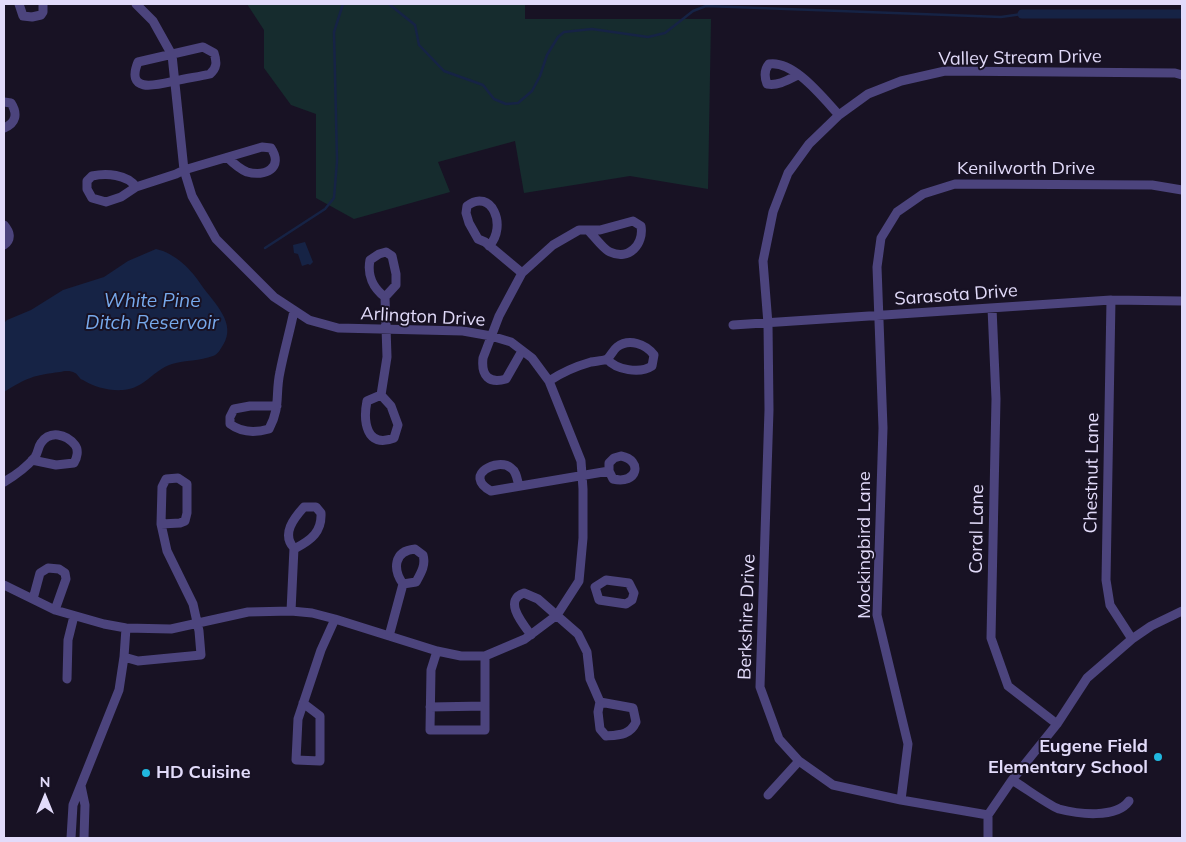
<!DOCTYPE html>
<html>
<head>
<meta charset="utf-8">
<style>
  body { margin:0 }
  #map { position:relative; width:1186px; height:842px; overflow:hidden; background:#181224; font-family:Mulish,sans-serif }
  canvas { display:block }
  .frame { position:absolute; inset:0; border:5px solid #e2dbfa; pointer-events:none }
  .north { position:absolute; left:20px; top:772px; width:50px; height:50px; -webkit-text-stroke:4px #181224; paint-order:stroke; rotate:0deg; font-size:14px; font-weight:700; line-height:20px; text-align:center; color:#e2dbfa }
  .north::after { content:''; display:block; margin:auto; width:18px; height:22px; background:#e2dbfa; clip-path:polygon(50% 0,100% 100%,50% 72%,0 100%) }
</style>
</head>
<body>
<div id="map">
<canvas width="1186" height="842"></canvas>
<div class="frame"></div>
<div class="north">N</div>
</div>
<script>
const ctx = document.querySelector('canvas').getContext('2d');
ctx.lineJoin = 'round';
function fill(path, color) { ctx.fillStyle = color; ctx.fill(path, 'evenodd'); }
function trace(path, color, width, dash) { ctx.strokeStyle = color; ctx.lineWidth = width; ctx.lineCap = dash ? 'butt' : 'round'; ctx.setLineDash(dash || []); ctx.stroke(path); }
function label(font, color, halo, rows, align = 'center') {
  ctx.font = font + ' Mulish,sans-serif'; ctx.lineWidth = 4; ctx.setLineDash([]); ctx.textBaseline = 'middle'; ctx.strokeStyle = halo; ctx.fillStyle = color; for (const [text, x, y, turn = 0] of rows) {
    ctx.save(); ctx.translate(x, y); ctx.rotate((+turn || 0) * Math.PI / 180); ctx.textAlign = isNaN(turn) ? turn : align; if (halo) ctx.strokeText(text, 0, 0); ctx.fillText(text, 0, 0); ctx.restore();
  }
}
fill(new Path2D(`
  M 247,4 L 525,4 L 525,19 L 711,19 L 708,189 L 630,176 L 524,193 L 515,141 L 438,162 L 450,192 L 354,219 L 316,198 L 316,114 L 291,105 L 264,68 L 264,30 Z`), '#162c2e');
fill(new Path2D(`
  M 305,242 L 313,262 L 310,265 L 308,264 L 302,266 L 298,254 L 294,253 L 293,245 Z
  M 156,249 C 175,253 192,270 202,286 C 214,303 237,323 223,345 C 220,350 218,354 213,356 C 200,361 185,360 172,364 C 153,370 144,389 123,390 C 109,391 94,387 83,380 C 79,379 78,374 75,373 C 70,370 64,371 60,372 C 34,375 26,378 4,392 L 4,323 L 7,320 L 31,310 L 63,290 L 104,277 L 128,261 Z`), '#162345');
trace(new Path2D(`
  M 389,4 L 415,25 L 419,45 L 444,71 L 483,85 L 494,99 L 506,104 L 518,103 L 532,91 L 540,76 L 547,55 L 558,37 L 564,32 L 592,29 L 648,37 L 665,33 L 693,11 L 706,6 L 1001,17 L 1022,14
  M 265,248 L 325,209 L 334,198 L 337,161 L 334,32 L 343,4`), '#162345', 2.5);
trace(new Path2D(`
  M 1022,14 L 1182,14`), '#162345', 9);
trace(new Path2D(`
  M 19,4 L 23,16 L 32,17 L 41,15 L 43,12 L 43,4
  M 203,47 L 214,53 C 217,62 217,68 210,74 C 198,77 186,78 175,81 C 157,85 125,94 138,62 Z
  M 798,75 C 788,80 778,86 767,84 C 764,76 764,70 769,64 C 794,60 823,98 839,115 L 868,94 L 901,81 L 945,71 L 1175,73 L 1182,75
  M 4,102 L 11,103 C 18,114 16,123 4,128
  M 839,115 L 809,144 L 788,173 L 773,212 L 763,261 L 768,324 L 769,410 L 760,687 L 779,739 L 799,761 L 833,785 L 901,800 L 988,815
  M 136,187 C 127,174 106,173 92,176 L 87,181 L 87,189 L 92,198 L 106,202 L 121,197 L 136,187 L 176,174 L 184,170 L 262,147 L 271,148 C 284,168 265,177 247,172 C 240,169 233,163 228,158
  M 4,225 C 10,232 12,239 4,245
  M 489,246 C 508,226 491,187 467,206 L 466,213 L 469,223 L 478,239 L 485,242 L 522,273
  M 1111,300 L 1106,580 L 1110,605 L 1132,639
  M 992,308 L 996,399 L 991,638 L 1008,686 L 1057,724
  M 733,325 L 1111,300 L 1182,301
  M 522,351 L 506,379 C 489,384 481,376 483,358 L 499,316 L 522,273 L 553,245 L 579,230 L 600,230 L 633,221 L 641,226 C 644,244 629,261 610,252 C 604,250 593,235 588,230
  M 549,381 C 561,373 577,366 591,362 C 596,361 603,361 607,359 C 611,356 613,350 617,347 C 629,338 646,344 654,355 L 652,366 C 640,374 616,370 607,359
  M 381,395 L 387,357 L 385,297 L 396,285 L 396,274 L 392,256 L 386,252 L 379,254 L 370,260 C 367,275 373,288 385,297
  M 381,395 L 391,406 L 398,425 L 394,438 C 366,449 363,421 367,401 Z
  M 277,406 L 250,406 L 234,409 L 230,417 L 230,424 C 242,433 255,433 269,429 C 281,407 275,394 280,372 C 284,351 290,331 294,311
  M 621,456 C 643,460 638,485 613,479 L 609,471 L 609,463 L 614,458 Z
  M 4,482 C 16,475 26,468 35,457 C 38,453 38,447 41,443 C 50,430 66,434 75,445 C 79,450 77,458 74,463 L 56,465 L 32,460
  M 519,486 C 517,480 517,472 511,468 C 498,457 462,475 491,491 L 609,471
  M 415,549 L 423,555 C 426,565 421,573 416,582 L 403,584 C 393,570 393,551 415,549 Z
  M 606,580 L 629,583 L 634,593 L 632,600 L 626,604 L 599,600 L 595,587 Z
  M 4,585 L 55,610 L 104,624 L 126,628 L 171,629 L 248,612 L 291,611 L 312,613 L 335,619 L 437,651 L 461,656 L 485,656 L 525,639 L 557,615 L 579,581 L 583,538 L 583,489 L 581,461 L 549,381 L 532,358 L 511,342 L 491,336 L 463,331 L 338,328 L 309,320 L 274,297 L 216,239 L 192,196 L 184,170 L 172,55 L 153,21 L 136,4
  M 33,599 L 40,573 L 48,568 L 59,569 L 65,573 L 66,579 L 55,610
  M 291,611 L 294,548 C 281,534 294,518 304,507 L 316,507 L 321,513 C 322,532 311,540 296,548 L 294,548
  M 531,635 C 522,623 503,600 524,593 L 538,599 L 578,634 L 587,652 L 590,679 L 600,702 L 598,712 L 600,729 L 606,736 C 620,735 630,735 636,722 L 633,708 L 600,702
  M 389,636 L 403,584
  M 437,651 L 431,670 L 430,730 L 485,730 L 485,656
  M 124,657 L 138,661 L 201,655 L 199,631 L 193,604 L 167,551 L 161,524 L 162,487 L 166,479 L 178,478 L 187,484 L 187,513 L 185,521 L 180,523 L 161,524
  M 67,679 L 68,640 L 74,616
  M 303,703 L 320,716 L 320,761 L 296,760 L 298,719 L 321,650 L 335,619
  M 430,707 L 485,706
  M 1012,780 C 1024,787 1048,805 1059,809 C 1078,814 1116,819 1129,801
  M 81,786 L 85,805 L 84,838
  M 768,795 L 799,761
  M 901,800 L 908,744 L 877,615 L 883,428 L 877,267 L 881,238 L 897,212 L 923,194 L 955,184 L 1152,185 L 1182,190
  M 71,838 L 73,805 L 119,690 L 124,657 L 126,628
  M 988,838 L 988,815 L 1012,780 L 1057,724 L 1087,678 L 1132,639 L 1151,626 L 1182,611`), '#4c447d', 9);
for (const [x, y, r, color] of [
  [1158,757,5,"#21b8e0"],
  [146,773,5,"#21b8e0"]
]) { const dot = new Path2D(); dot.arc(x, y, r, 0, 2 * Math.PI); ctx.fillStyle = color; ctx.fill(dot); trace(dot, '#181224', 2); }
label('18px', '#e2dbfa', '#181224', [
  ["Valley Stream Drive",1020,58,-1],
  ["Kenilworth Drive",1026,169],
  ["Sarasota Drive",956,295,-4],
  ["Arlington Drive",423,317,3],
  ["Chestnut Lane",1092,473,-89],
  ["Coral Lane",977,529,-89],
  ["Mockingbird Lane",865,545,-90],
  ["Berkshire Drive",747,617,-88]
]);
label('bold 18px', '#e2dbfa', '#181224', [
  ["Eugene Field",1148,747],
  ["Elementary School",1148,768],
  ["HD Cuisine",156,773,"left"]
], 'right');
label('italic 19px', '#77a9ec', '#181224', [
  ["White Pine",152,301],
  ["Ditch Reservoir",152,323]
]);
</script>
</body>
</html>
